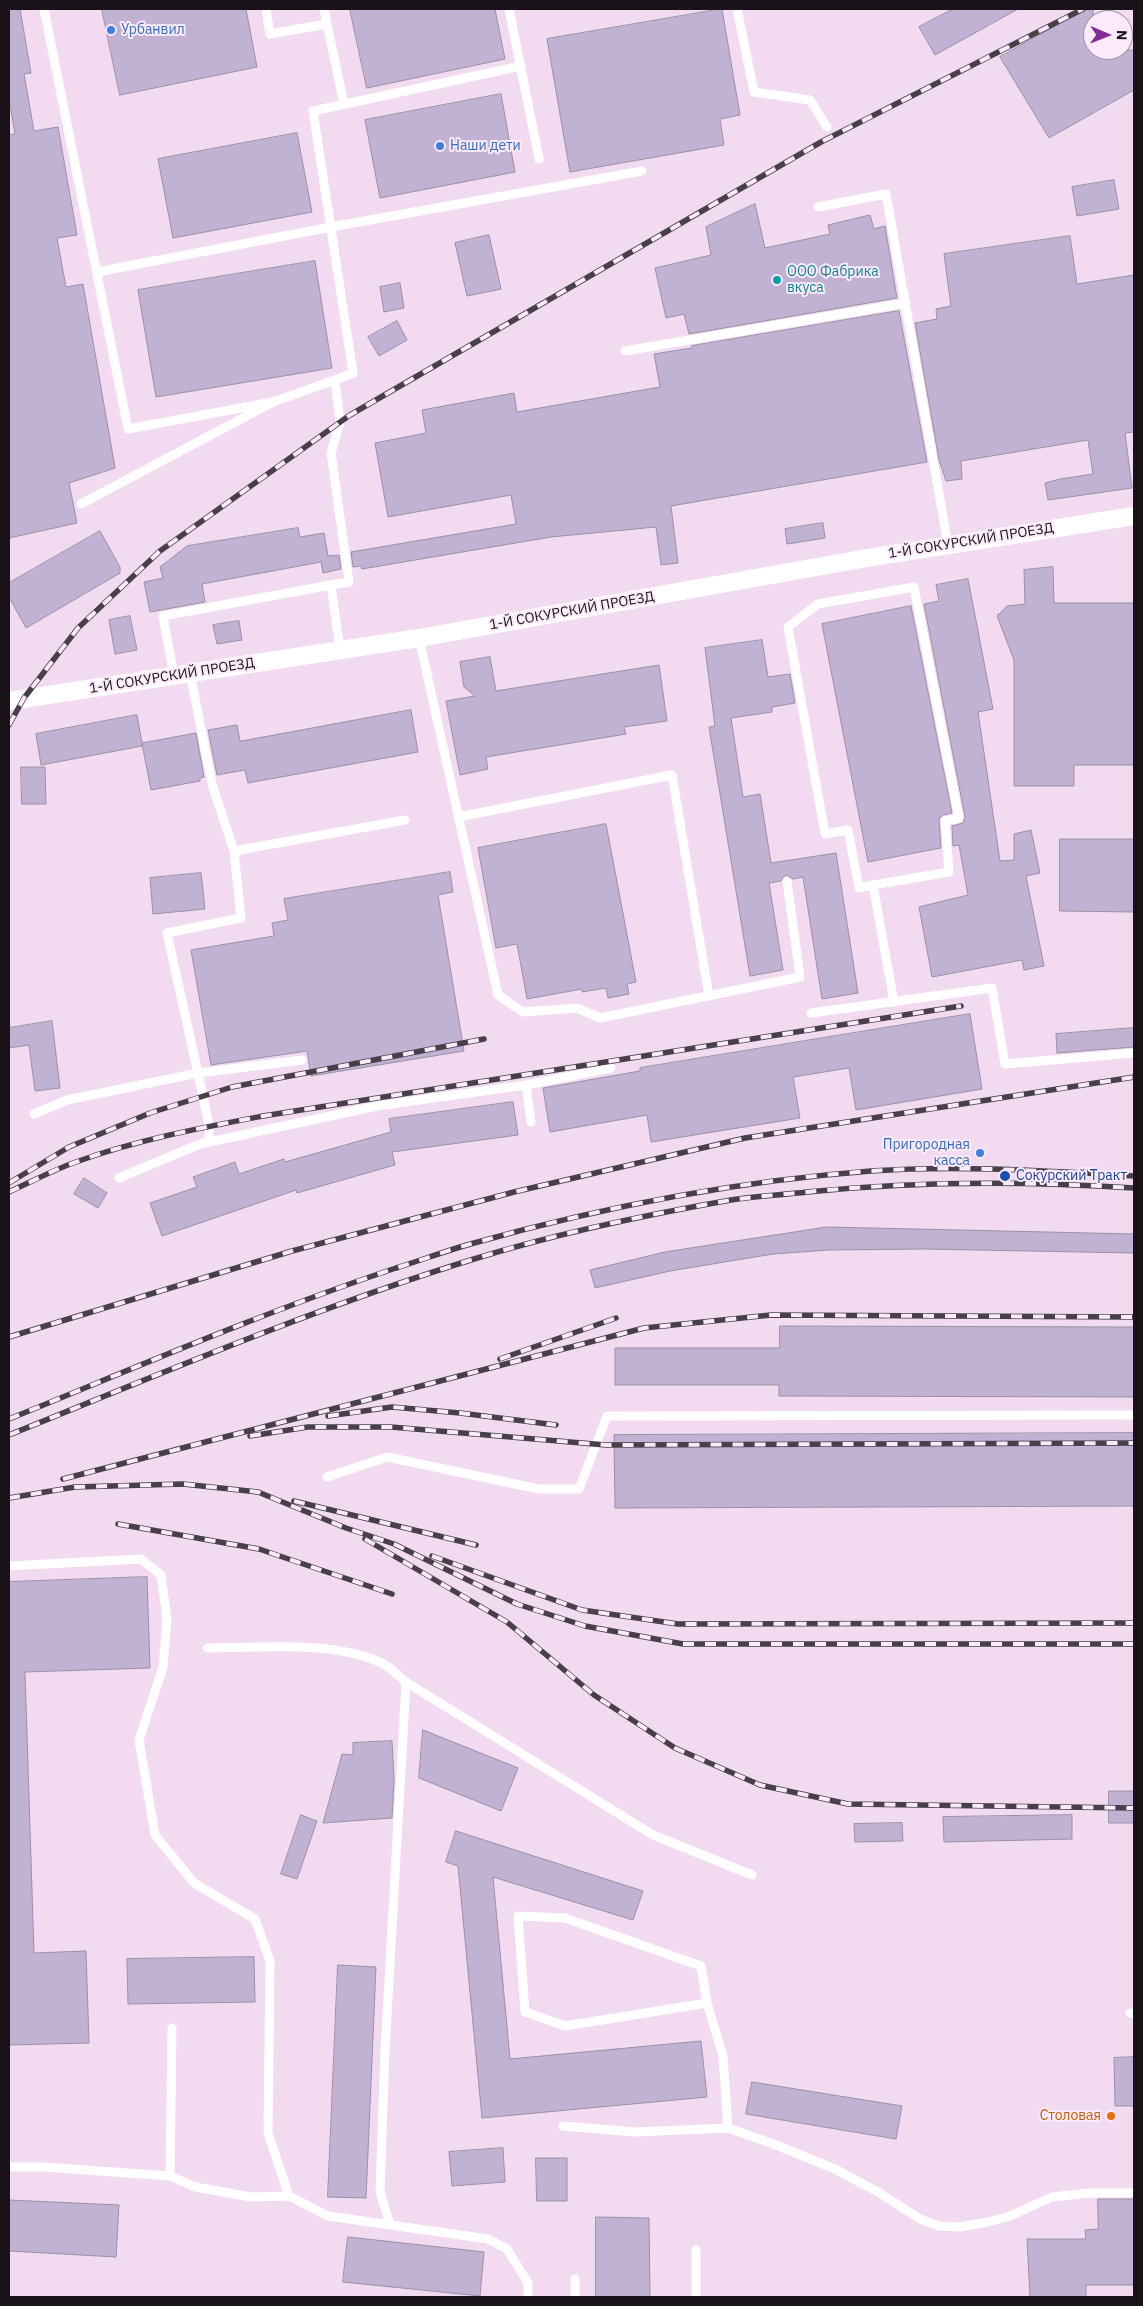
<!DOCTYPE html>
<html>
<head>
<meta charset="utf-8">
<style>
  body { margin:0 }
  #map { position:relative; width:1143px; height:2306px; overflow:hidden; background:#fceafb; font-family:"IBM Plex Sans",sans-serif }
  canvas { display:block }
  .frame { position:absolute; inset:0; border:10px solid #191319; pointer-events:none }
  .north { position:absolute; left:1083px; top:10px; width:50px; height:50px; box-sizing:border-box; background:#fceafb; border:1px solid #a194a1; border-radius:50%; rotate:91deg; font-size:14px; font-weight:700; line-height:20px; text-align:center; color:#191319 }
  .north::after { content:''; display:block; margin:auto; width:18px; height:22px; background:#852b98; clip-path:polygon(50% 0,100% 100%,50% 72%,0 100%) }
</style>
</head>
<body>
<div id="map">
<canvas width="1143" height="2306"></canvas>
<div class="frame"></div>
<div class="north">N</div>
</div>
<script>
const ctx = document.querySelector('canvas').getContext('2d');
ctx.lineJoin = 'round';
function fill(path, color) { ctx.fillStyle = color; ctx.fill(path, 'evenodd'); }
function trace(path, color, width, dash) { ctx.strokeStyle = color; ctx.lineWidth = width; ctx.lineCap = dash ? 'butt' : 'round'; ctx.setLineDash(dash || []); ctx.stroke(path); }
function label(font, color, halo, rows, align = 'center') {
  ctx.font = font + ' "IBM Plex Sans",sans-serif'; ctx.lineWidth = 4; ctx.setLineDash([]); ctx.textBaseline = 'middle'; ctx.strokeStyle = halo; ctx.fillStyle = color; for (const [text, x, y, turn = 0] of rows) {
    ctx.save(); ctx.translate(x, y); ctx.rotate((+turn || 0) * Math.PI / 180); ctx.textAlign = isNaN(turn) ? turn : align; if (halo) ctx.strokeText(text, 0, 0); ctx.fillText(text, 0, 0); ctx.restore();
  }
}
fill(new Path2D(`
  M 9,9 L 1134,9 L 1134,2297 L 9,2297 ZM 1093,20 L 1123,20 L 1123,50 L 1093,50 Z`), '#f2daf1');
const building = new Path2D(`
  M 9,9 L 20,9 L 31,73 L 24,74 L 34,131 L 58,127 L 77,235 L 57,238 L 66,287 L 83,284 L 115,468 L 69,483 L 77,523 L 9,538 L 9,135 L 15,134 L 9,98 Z
  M 102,9 L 246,9 L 257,67 L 120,95 Z
  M 350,9 L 495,9 L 505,59 L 367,88 Z
  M 722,9 L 740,115 L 720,119 L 724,145 L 570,172 L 547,39 Z
  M 953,9 L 1018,9 L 935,55 L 919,27 Z
  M 1086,9 L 1093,9 L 1093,50 L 1134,50 L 1134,90 L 1049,138 L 1000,57 Z
  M 501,94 L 515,172 L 380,198 L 365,120 Z
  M 297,133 L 312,212 L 173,238 L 158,159 Z
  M 1114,180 L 1119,209 L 1077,216 L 1072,187 Z
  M 755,204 L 765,248 L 830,234 L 828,225 L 870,215 L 874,229 L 885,226 L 897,298 L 689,334 L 684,314 L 666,318 L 655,268 L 711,255 L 706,227 Z
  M 489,235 L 501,289 L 467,296 L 455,243 Z
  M 1070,236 L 1077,284 L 1134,275 L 1134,432 L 1125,433 L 1132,488 L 1048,500 L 1045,483 L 1060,479 L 1093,474 L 1088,440 L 961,461 L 962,479 L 946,481 L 939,460 L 915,323 L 937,319 L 936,309 L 951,306 L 944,254 Z
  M 315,261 L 332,368 L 156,397 L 138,290 Z
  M 400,283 L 404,308 L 384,312 L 380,287 Z
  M 899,311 L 927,462 L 671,506 L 678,563 L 661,565 L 656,527 L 551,537 L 362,569 L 361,566 L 353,567 L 351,552 L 516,524 L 511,495 L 388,517 L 375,443 L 426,433 L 422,410 L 514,393 L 517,412 L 660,387 L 654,354 L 692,348 L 692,346 Z
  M 397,321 L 407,340 L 379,356 L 368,337 Z
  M 823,523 L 825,538 L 787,544 L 785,529 Z
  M 298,528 L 300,537 L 324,533 L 328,556 L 339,555 L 341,569 L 323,573 L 321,562 L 202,584 L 205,602 L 150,612 L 144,582 L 163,578 L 160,567 L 187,546 Z
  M 100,531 L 120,567 L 120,573 L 26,628 L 9,597 L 9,583 Z
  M 1053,567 L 1054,603 L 1134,603 L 1134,765 L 1074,765 L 1074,786 L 1014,786 L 1014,660 L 997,616 L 1007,606 L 1025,604 L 1024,570 Z
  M 968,579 L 993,709 L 978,712 L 1000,861 L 1014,860 L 1014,834 L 1031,830 L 1040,873 L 1026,876 L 1044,966 L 1024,970 L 1022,960 L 932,977 L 919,907 L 968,895 L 959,845 L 953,846 L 952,826 L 963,823 L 965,817 L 924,604 L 939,601 L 936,585 Z
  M 911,606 L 952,813 L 943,815 L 939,819 L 941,848 L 868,862 L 822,624 Z
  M 130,616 L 137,650 L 115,654 L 109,620 Z
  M 239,621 L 242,640 L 217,644 L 213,625 Z
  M 762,640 L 768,677 L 790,674 L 795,703 L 772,707 L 772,712 L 731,718 L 743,797 L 760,794 L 771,863 L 836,853 L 858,993 L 822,999 L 803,877 L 793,879 L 786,875 L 781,881 L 769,883 L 783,970 L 750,976 L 709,727 L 715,726 L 705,648 Z
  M 490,657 L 496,691 L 659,665 L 667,721 L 624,727 L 626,734 L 486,757 L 488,769 L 460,775 L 446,701 L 475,696 L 464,687 L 460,662 Z
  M 411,710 L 418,752 L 248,783 L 245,770 L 217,775 L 208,730 L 237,725 L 240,741 Z
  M 137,715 L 142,743 L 196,733 L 204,777 L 200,778 L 200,781 L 151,790 L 142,744 L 142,746 L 41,765 L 36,734 Z
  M 21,767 L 45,767 L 46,804 L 22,804 Z
  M 606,824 L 636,982 L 627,984 L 629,994 L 608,998 L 606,988 L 582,992 L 582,989 L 527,999 L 517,944 L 496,948 L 478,848 Z
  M 1060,839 L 1134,839 L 1134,912 L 1060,911 Z
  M 450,872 L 453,892 L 438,895 L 464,1051 L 311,1076 L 307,1051 L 211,1065 L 191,950 L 274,936 L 272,923 L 288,920 L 284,899 Z
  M 201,873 L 205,909 L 153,914 L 150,878 Z
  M 970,1014 L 982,1089 L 856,1110 L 849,1068 L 793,1077 L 800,1118 L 651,1142 L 647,1115 L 550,1132 L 543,1088 L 640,1071 L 640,1068 Z
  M 52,1021 L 60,1088 L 35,1091 L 29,1045 L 9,1048 L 9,1028 Z
  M 1134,1028 L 1134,1047 L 1057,1053 L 1056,1034 Z
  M 513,1102 L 518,1135 L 392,1152 L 395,1165 L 297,1193 L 296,1190 L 162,1236 L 150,1203 L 197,1187 L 193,1177 L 235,1162 L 239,1174 L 284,1159 L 285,1162 L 391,1132 L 389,1119 Z
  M 84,1178 L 107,1193 L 98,1208 L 74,1194 Z
  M 827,1227 L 1134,1234 L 1134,1253 L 925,1249 L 829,1250 L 773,1254 L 670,1271 L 595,1288 L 590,1270 L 665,1252 Z
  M 780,1326 L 1134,1327 L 1134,1397 L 779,1396 L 779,1385 L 615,1385 L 615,1348 L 779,1348 Z
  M 1134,1433 L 1134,1506 L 615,1508 L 614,1435 Z
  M 147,1577 L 150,1668 L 25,1672 L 34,1953 L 86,1951 L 89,2043 L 9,2045 L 9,1582 Z
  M 423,1730 L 518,1768 L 501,1811 L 419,1778 Z
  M 392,1741 L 394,1780 L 392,1818 L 323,1823 L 342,1754 L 353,1755 L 353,1743 Z
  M 1109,1791 L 1134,1791 L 1134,1823 L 1109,1823 Z
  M 301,1815 L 317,1821 L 297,1879 L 281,1874 Z
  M 1072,1815 L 1072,1839 L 944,1842 L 943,1817 Z
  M 902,1823 L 903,1841 L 855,1842 L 854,1824 Z
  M 456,1831 L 643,1891 L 633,1920 L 493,1877 L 510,2059 L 701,2041 L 707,2097 L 482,2118 L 458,1866 L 446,1862 Z
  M 254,1957 L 255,2002 L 128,2004 L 127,1959 Z
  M 338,1965 L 376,1967 L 366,2198 L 328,2197 Z
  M 1134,2057 L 1134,2106 L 1115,2106 L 1114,2058 Z
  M 752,2082 L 902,2106 L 896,2139 L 746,2114 Z
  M 503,2148 L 505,2182 L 452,2186 L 449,2152 Z
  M 536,2158 L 567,2158 L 567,2201 L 537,2201 Z
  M 1098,2199 L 1134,2199 L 1134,2285 L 1086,2285 L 1086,2297 L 1030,2297 L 1027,2239 L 1086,2239 L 1085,2230 L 1098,2229 Z
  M 9,2200 L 119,2205 L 116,2257 L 9,2251 Z
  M 596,2217 L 649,2218 L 650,2297 L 596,2297 Z
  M 348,2237 L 484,2252 L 480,2296 L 343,2282 Z`);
fill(building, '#c1b2d4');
trace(building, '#9a91a5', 1);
trace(new Path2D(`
  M 44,9 L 128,429 L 273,402
  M 266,9 L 270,34 L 327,24 L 344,104
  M 324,9 L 327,24
  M 509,9 L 539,159
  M 737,9 L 754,92 L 810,100 L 827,127
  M 818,207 L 886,194 L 948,545
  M 97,272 L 331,227 L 642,171
  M 625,351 L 906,303
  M 335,380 L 353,373 L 313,111 L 521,66
  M 81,504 L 273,402 L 335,380 L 340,422 L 331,453 L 349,582 L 331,585 L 340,650
  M 419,638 L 498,995 L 523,1012 L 577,1008 L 600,1018 L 800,977 L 787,881
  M 190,673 L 212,784 L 234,851
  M 174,676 L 163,616 L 331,585
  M 458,817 L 672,775 L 709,996
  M 873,885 L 859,888 L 848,830 L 825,834 L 788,627 L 818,604 L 914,587 L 959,818 L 945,821 L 949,872 L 873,885 L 894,1002
  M 811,1013 L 992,988 L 1005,1064 L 1134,1053
  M 526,1085 L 611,1068
  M 34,1114 L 67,1100 L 198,1073 L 302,1060
  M 209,1142 L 209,1126 L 203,1096 L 167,933 L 241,918 L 234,851 L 405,820
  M 119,1178 L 200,1144 L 377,1106 L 526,1085 L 531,1122
  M 327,1477 L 387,1457 L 539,1489 L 579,1489 L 607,1416 L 1134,1415
  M 9,1566 L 141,1559 L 161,1575 L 167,1619 L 163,1667 L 139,1740 L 155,1835 L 194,1883 L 255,1919 L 270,1961 L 268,2133 L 289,2196 L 328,2216 L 488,2239 L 507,2249 L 528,2283 L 528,2297
  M 207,1648 C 262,1648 331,1640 382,1663 C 391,1668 399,1676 406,1682 L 653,1835 L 752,1875
  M 707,2003 L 565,2026 L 525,2012 L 518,1916 L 565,1918 L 701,1966 L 707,2003 L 723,2056 L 728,2128
  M 1130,2013 L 1134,2014
  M 563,2126 L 635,2132 L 728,2128 L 771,2143 L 835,2169 L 878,2192 L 920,2219 L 939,2226 L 960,2227 L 988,2222 L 1010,2216 L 1052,2197 L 1088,2193 L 1134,2193
  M 9,2167 L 44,2167 L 170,2176 L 195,2187 L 251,2197 L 289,2196
  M 170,2176 L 172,2028
  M 390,2224 L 380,2192 L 385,2050 L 406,1682
  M 696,2250 L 696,2297
  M 575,2279 L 575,2297`), '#fff', 9);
trace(new Path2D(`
  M 9,701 L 419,638 L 867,558 L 1134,516`), '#fff', 18);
const rail = new Path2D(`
  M 9,725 L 24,698 L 78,628 L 160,551 L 350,415 L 821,142 L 1083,9
  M 9,1183 L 69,1147 L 150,1113 L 232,1087 L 484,1039
  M 9,1192 C 31,1182 53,1170 76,1162 C 136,1140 200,1128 263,1116 L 961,1006
  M 9,1337 L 292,1251 L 514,1192 L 745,1138 L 1134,1077
  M 500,1359 L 616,1318
  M 328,1416 L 392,1407 L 460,1413 L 556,1425
  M 9,1419 C 137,1367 264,1312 396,1268 C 422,1260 448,1250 474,1243 C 603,1207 737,1181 871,1171 C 959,1165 1046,1171 1134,1176
  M 9,1435 C 162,1373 315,1308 474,1259 C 558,1233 645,1215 731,1200 C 756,1196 782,1195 807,1192 C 917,1181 1024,1181 1134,1188
  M 250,1436 L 308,1427 L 391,1427 L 606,1445 L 1134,1443
  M 63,1479 L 644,1328 L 771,1315 L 1134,1317
  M 9,1498 L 75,1487 L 183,1484 L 258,1492 L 346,1528 L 394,1544 L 517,1604 L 585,1626 L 683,1644 L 1134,1644
  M 294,1501 L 476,1545
  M 118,1524 L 259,1549 L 392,1594
  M 365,1539 L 507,1622 L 594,1695 L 675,1748 L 760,1785 L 848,1804 L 1134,1808
  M 432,1556 L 582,1610 L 678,1624 L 1134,1623`);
trace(rail, '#484048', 5.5);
trace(rail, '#fceafb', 4, [11]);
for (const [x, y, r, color] of [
  [111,30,5,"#3f7fe0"],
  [440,146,5,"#3f7fe0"],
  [777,280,5,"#0f9aa8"],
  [980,1153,5,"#3f7fe0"],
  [1005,1176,6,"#1a4fb4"],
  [1111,2116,5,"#e8710a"]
]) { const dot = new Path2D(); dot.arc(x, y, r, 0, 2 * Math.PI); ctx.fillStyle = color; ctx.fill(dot); trace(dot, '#fceafb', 2); }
label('14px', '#366cbe', '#fceafb', [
  ["Урбанвил",121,30],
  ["Наши дети",450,146],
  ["Пригородная",970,1145,"right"],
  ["касса",970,1161,"right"]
], 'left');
label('14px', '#0d838f', '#fceafb', [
  ["ООО Фабрика",787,272],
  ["вкуса",787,288]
], 'left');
label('14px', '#191319', '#fceafb', [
  ["1-Й СОКУРСКИЙ ПРОЕЗД",971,541,-9],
  ["1-Й СОКУРСКИЙ ПРОЕЗД",572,611,-10],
  ["1-Й СОКУРСКИЙ ПРОЕЗД",172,676,-9]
]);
label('14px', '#164399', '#fceafb', [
  ["Сокурский Тракт",1016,1176]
], 'left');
label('14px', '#c56008', '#fceafb', [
  ["Cтоловая",1101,2116]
], 'right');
</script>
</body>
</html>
